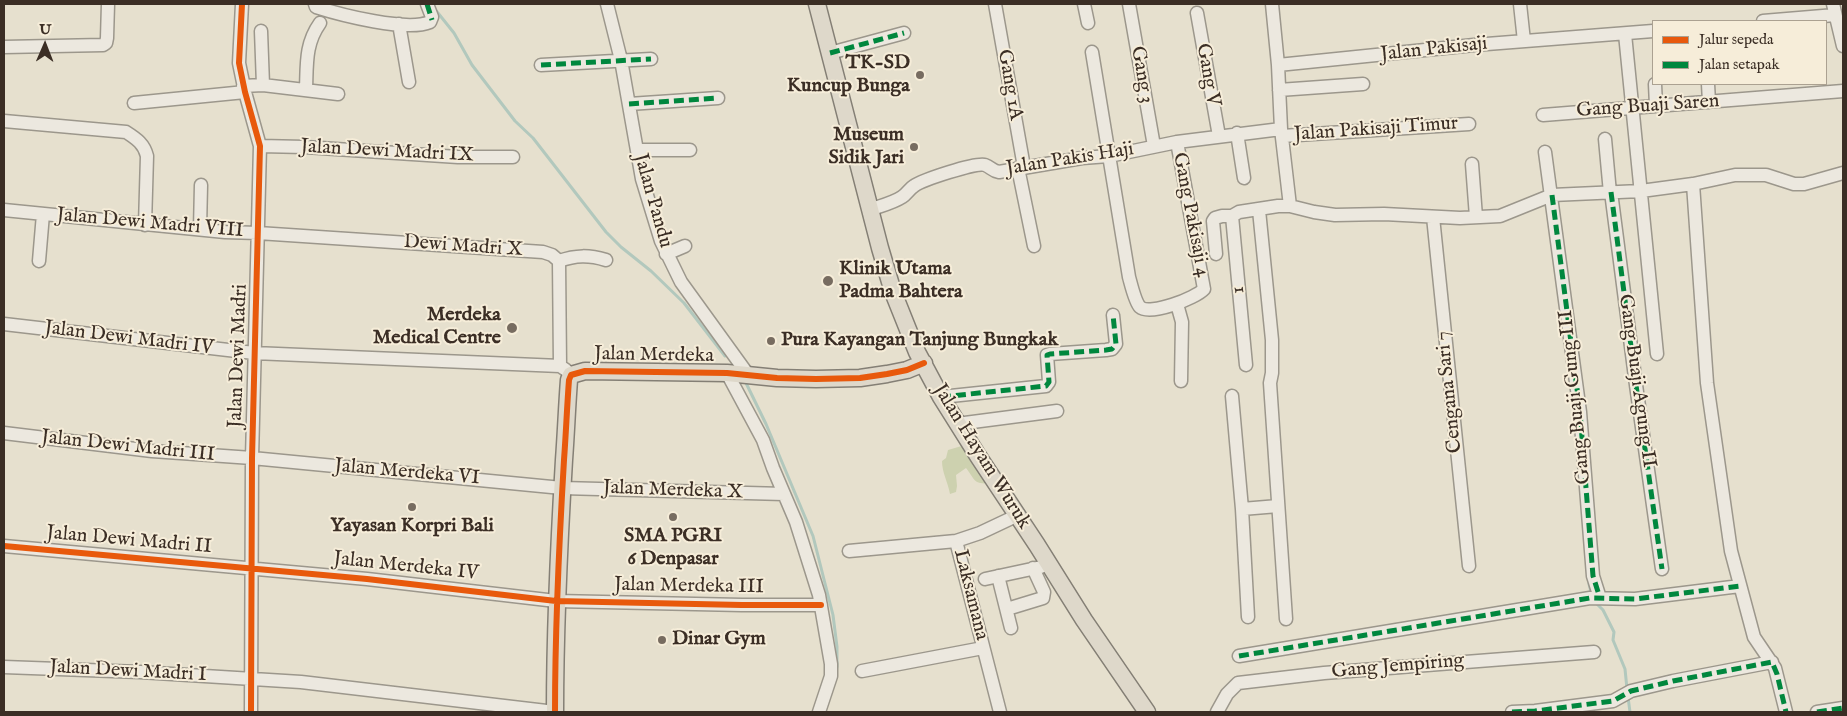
<!DOCTYPE html>
<html>
<head>
<meta charset="utf-8">
<style>
  body { margin:0 }
  #map { position:relative; width:1847px; height:716px; overflow:hidden; background:#e6e0ce; font-family:"IM FELL English",serif }
  canvas { display:block }
  .frame { position:absolute; inset:0; border:5px solid #3b2e25; pointer-events:none }
  .legend { position:absolute; left:1652px; top:20px; width:175px; height:65px; box-sizing:border-box; background:#f6edd9; border:1px solid #aba191; margin:0; padding:6px 9px; list-style:none; font-size:15px; color:#3b2e25 }
  .legend li { display:flex; align-items:center; gap:10px; height:25px }
  .legend b { width:25px; border:1px solid #aba191 }
  .north { position:absolute; left:20px; top:20px; width:50px; height:50px; -webkit-text-stroke:4px #f6edd9; paint-order:stroke; rotate:1deg; font-size:14px; font-weight:700; line-height:20px; text-align:center; color:#3b2e25 }
  .north::after { content:''; display:block; margin:auto; width:18px; height:22px; background:#3b2e25; clip-path:polygon(50% 0,100% 100%,50% 72%,0 100%) }
</style>
</head>
<body>
<div id="map">
<canvas width="1847" height="716"></canvas>
<div class="frame"></div>
<ul class="legend">
<li><b style="height:6px;background:#e8590c"></b>Jalur sepeda</li>
<li><b style="height:6px;background:#00873e"></b>Jalan setapak</li>
</ul>
<div class="north">U</div>
</div>
<script>
const ctx = document.querySelector('canvas').getContext('2d');
ctx.lineJoin = 'round';
function fill(path, color) { ctx.fillStyle = color; ctx.fill(path, 'evenodd'); }
function trace(path, color, width, dash) { ctx.strokeStyle = color; ctx.lineWidth = width; ctx.lineCap = dash ? 'butt' : 'round'; ctx.setLineDash(dash || []); ctx.stroke(path); }
function label(font, color, halo, rows, align = 'center') {
  ctx.font = font + ' "IM FELL English",serif'; ctx.lineWidth = 4; ctx.setLineDash([]); ctx.textBaseline = 'middle'; ctx.strokeStyle = halo; ctx.fillStyle = color; for (const [text, x, y, turn = 0] of rows) {
    ctx.save(); ctx.translate(x, y); ctx.rotate((+turn || 0) * Math.PI / 180); ctx.textAlign = isNaN(turn) ? turn : align; if (halo) ctx.strokeText(text, 0, 0); ctx.fillText(text, 0, 0); ctx.restore();
  }
}
fill(new Path2D(`
  M 965,445 L 990,483 C 973,485 975,479 966,468 L 956,475 L 957,486 L 956,492 L 950,494 C 948,482 942,473 942,461 L 946,458 L 948,450 Z`), '#cdd1af');
trace(new Path2D(`
  M 434,8 L 454,33 L 472,65 L 515,121 L 533,138 L 606,232 L 621,247 L 651,271 L 684,303 L 725,356
  M 746,383 L 766,424 L 813,536 L 833,615 L 837,647 L 837,667
  M 1589,584 L 1592,596
  M 1596,603 L 1603,610 L 1614,632 L 1613,640 L 1625,669 L 1627,689
  M 1628,697 L 1630,712`), '#b2c8bd', 3);
const minor = new Path2D(`
  M 242,4 L 239,63 L 245,92 L 260,146 L 252,458 L 251,712
  M 315,4 L 316,7 C 341,15 407,32 430,22 L 432,17 L 427,4
  M 607,4 L 621,60 L 642,179 L 661,241 L 681,282 L 749,376
  M 995,4 L 1024,167
  M 1084,4 L 1088,23
  M 1129,4 L 1154,146
  M 1272,4 L 1278,65
  M 1520,4 L 1524,41
  M 1833,4 L 1843,46
  M 1197,13 L 1219,136
  M 1763,21 L 1835,15
  M 399,24 L 409,82
  M 261,31 L 263,85
  M 1625,34 L 1657,354
  M 4,47 L 103,45 L 106,43 L 107,38 L 108,4
  M 1092,52 L 1129,277 C 1131,284 1135,302 1140,307 C 1150,316 1196,298 1204,289 L 1177,142
  M 830,53 L 904,33
  M 541,65 L 651,59
  M 1655,84 L 1656,106
  M 1708,84 L 1709,102
  M 243,86 L 263,85 L 338,94
  M 306,89 C 307,64 305,44 320,23
  M 1279,90 L 1363,84
  M 134,103 L 245,92
  M 629,104 L 718,98
  M 1543,115 L 1843,91
  M 4,121 L 126,132 C 137,139 144,144 147,156 L 145,225
  M 1237,133 L 1244,178
  M 1282,136 L 1469,124
  M 1605,139 L 1610,193
  M 260,146 L 305,147 L 458,157 L 513,157
  M 637,150 L 690,150
  M 1545,152 L 1580,412 L 1593,576 L 1600,598
  M 1472,164 L 1476,217
  M 1018,168 L 1034,246
  M 1693,184 L 1707,383 L 1731,551 L 1754,637 L 1775,668 L 1786,712
  M 1611,192 L 1636,385 L 1662,569
  M 1290,206 L 1281,129 L 1278,65 L 1474,45 L 1653,31
  M 4,210 L 225,232 L 258,233 L 543,252 L 552,255 L 559,261 L 560,366
  M 869,210 C 880,206 893,203 902,197 C 907,194 909,189 914,186 C 922,180 976,162 985,165 C 991,167 992,171 999,172 L 1082,158 L 1109,156 L 1177,142 L 1281,129
  M 1259,210 L 1272,340 L 1272,373 L 1270,383 L 1286,619
  M 1232,216 L 1246,365
  M 1433,217 L 1469,566
  M 200,229 L 201,185
  M 666,254 L 685,246
  M 1216,254 L 1213,221 L 1215,218 L 1222,216 L 1232,216 L 1239,212 L 1278,206 L 1290,206 L 1314,212 L 1335,215 L 1384,214 L 1460,218 L 1500,216 L 1552,195 L 1641,191 L 1693,184 L 1735,175 L 1766,175 L 1794,184 L 1804,184 L 1843,173
  M 39,261 L 43,214
  M 559,261 C 576,255 589,255 606,260
  M 1177,304 L 1182,322 L 1181,381
  M 4,324 L 254,353 L 560,366 L 566,370
  M 727,373 L 763,440 L 773,468 L 796,522 L 819,595 L 831,664 L 831,676 L 819,712
  M 1232,396 L 1242,509 L 1248,617
  M 941,397 L 1046,386 L 1049,382 L 1047,355 L 1050,354 L 1106,350 L 1112,349 L 1116,344 L 1113,315
  M 957,424 L 1057,411
  M 4,433 L 152,451 L 252,458 L 562,488 L 784,494
  M 1242,509 L 1278,506
  M 956,541 L 1000,712
  M 4,546 L 367,579 L 556,601 L 742,605 L 821,605
  M 849,551 L 956,541 L 980,533 L 1016,516
  M 998,576 L 1011,628
  M 985,579 L 1041,567
  M 1007,609 L 1043,598 L 1044,592 L 1033,568
  M 1239,656 L 1590,598 L 1635,599 L 1740,586
  M 4,667 L 140,672 L 301,682 L 555,712
  M 862,671 L 983,648
  M 1217,712 L 1227,694 L 1238,683 L 1324,673 L 1594,652
  M 1512,712 L 1535,711 L 1613,701 L 1631,691 L 1673,681 L 1772,662
  M 1817,712 L 1843,708`);
const major = new Path2D(`
  M 817,4 L 880,248 L 893,292 L 917,352 L 941,397 L 978,456 L 1037,545 L 1084,620 L 1147,712
  M 555,712 C 555,628 559,544 564,460 C 566,433 567,406 569,380 L 571,375 L 585,371 L 727,373 L 777,378 L 816,379 L 860,378 L 887,374 L 907,370 L 924,363`);
trace(minor, '#9c978c', 15);
trace(major, '#847f75', 19);
trace(minor, '#ece8df', 12);
trace(major, '#ded8ca', 16);
trace(new Path2D(`
  M 427,4 L 432,20
  M 830,53 L 904,33
  M 541,65 L 651,59
  M 629,104 L 718,98
  M 1611,192 L 1636,385 L 1662,569
  M 1552,195 L 1580,412 L 1593,576 L 1600,598
  M 941,397 L 1046,386 L 1049,382 L 1047,355 L 1050,354 L 1106,350 L 1112,349 L 1116,344 L 1113,315
  M 1239,656 L 1590,598 L 1635,599 L 1740,586
  M 1512,712 L 1535,711 L 1613,701 L 1631,691 L 1673,681 L 1772,662 L 1777,674 L 1786,712
  M 1817,712 L 1843,708`), '#00873e', 5, [10, 5]);
trace(new Path2D(`
  M 242,4 L 239,63 L 245,92 L 260,146 L 252,458 L 251,712
  M 4,546 L 367,579 L 556,601 L 742,605 L 821,605
  M 555,712 C 555,628 559,544 564,460 C 566,433 567,406 569,380 L 571,375 L 585,371 L 727,373 L 777,378 L 816,379 L 860,378 L 887,374 L 907,370 L 924,363`), '#e8590c', 6);
for (const [x, y, r, color] of [
  [920,75,5,"#776c60"],
  [914,147,5,"#776c60"],
  [828,281,6,"#776c60"],
  [512,328,6,"#776c60"],
  [771,341,5,"#776c60"],
  [412,507,5,"#776c60"],
  [673,517,5,"#776c60"],
  [662,640,5,"#776c60"]
]) { const dot = new Path2D(); dot.arc(x, y, r, 0, 2 * Math.PI); ctx.fillStyle = color; ctx.fill(dot); trace(dot, '#f6edd9', 2); }
label('20px', '#3b2e25', '#f6edd9', [
  ["Jalan Pakisaji",1434,50,-6],
  ["Gang 3",1141,75,80],
  ["Gang V",1207,75,80],
  ["Gang 1A",1009,85,80],
  ["Gang Buaji Saren",1648,107,-4],
  ["Jalan Pakisaji Timur",1376,130,-4],
  ["Jalan Dewi Madri IX",387,152,3],
  ["Jalan Pakis Haji",1070,160,-9],
  ["Jalan Pandu",652,201,74],
  ["Gang Pakisaji 4",1190,215,79],
  ["Jalan Dewi Madri VIII",150,224,5],
  ["Dewi Madri X",463,247,4],
  ["1",1239,290,-96],
  ["Jalan Dewi Madri IV",129,339,7],
  ["Jalan Dewi Madri",239,356,-88],
  ["Jalan Merdeka",654,356,1],
  ["Gang Buaji Agung II",1636,381,82],
  ["Cengana Sari 7",1450,392,-96],
  ["Gang Buaji Gung III",1576,397,-96],
  ["Jalan Dewi Madri III",128,447,6],
  ["Jalan Hayam Wuruk",981,457,58],
  ["Jalan Merdeka VI",407,473,5],
  ["Jalan Merdeka X",673,491,2],
  ["Jalan Dewi Madri II",129,541,5],
  ["Jalan Merdeka IV",406,567,6],
  ["Jalan Merdeka III",689,587,1],
  ["Laksamana",970,595,76],
  ["Gang Jempiring",1398,667,-5],
  ["Jalan Dewi Madri I",128,672,3]
]);
label('bold 20px', '#3b2e25', '#f6edd9', [
  ["TK-SD",910,64],
  ["Kuncup Bunga",910,87],
  ["Museum",904,136],
  ["Sidik Jari",904,159],
  ["Klinik Utama",839,270,"left"],
  ["Padma Bahtera",839,293,"left"],
  ["Merdeka",501,316],
  ["Medical Centre",501,339],
  ["Pura Kayangan Tanjung Bungkak",781,341,"left"],
  ["Yayasan Korpri Bali",412,527,"center"],
  ["SMA PGRI",673,537,"center"],
  ["6 Denpasar",673,560,"center"],
  ["Dinar Gym",672,640,"left"]
], 'right');
</script>
</body>
</html>
